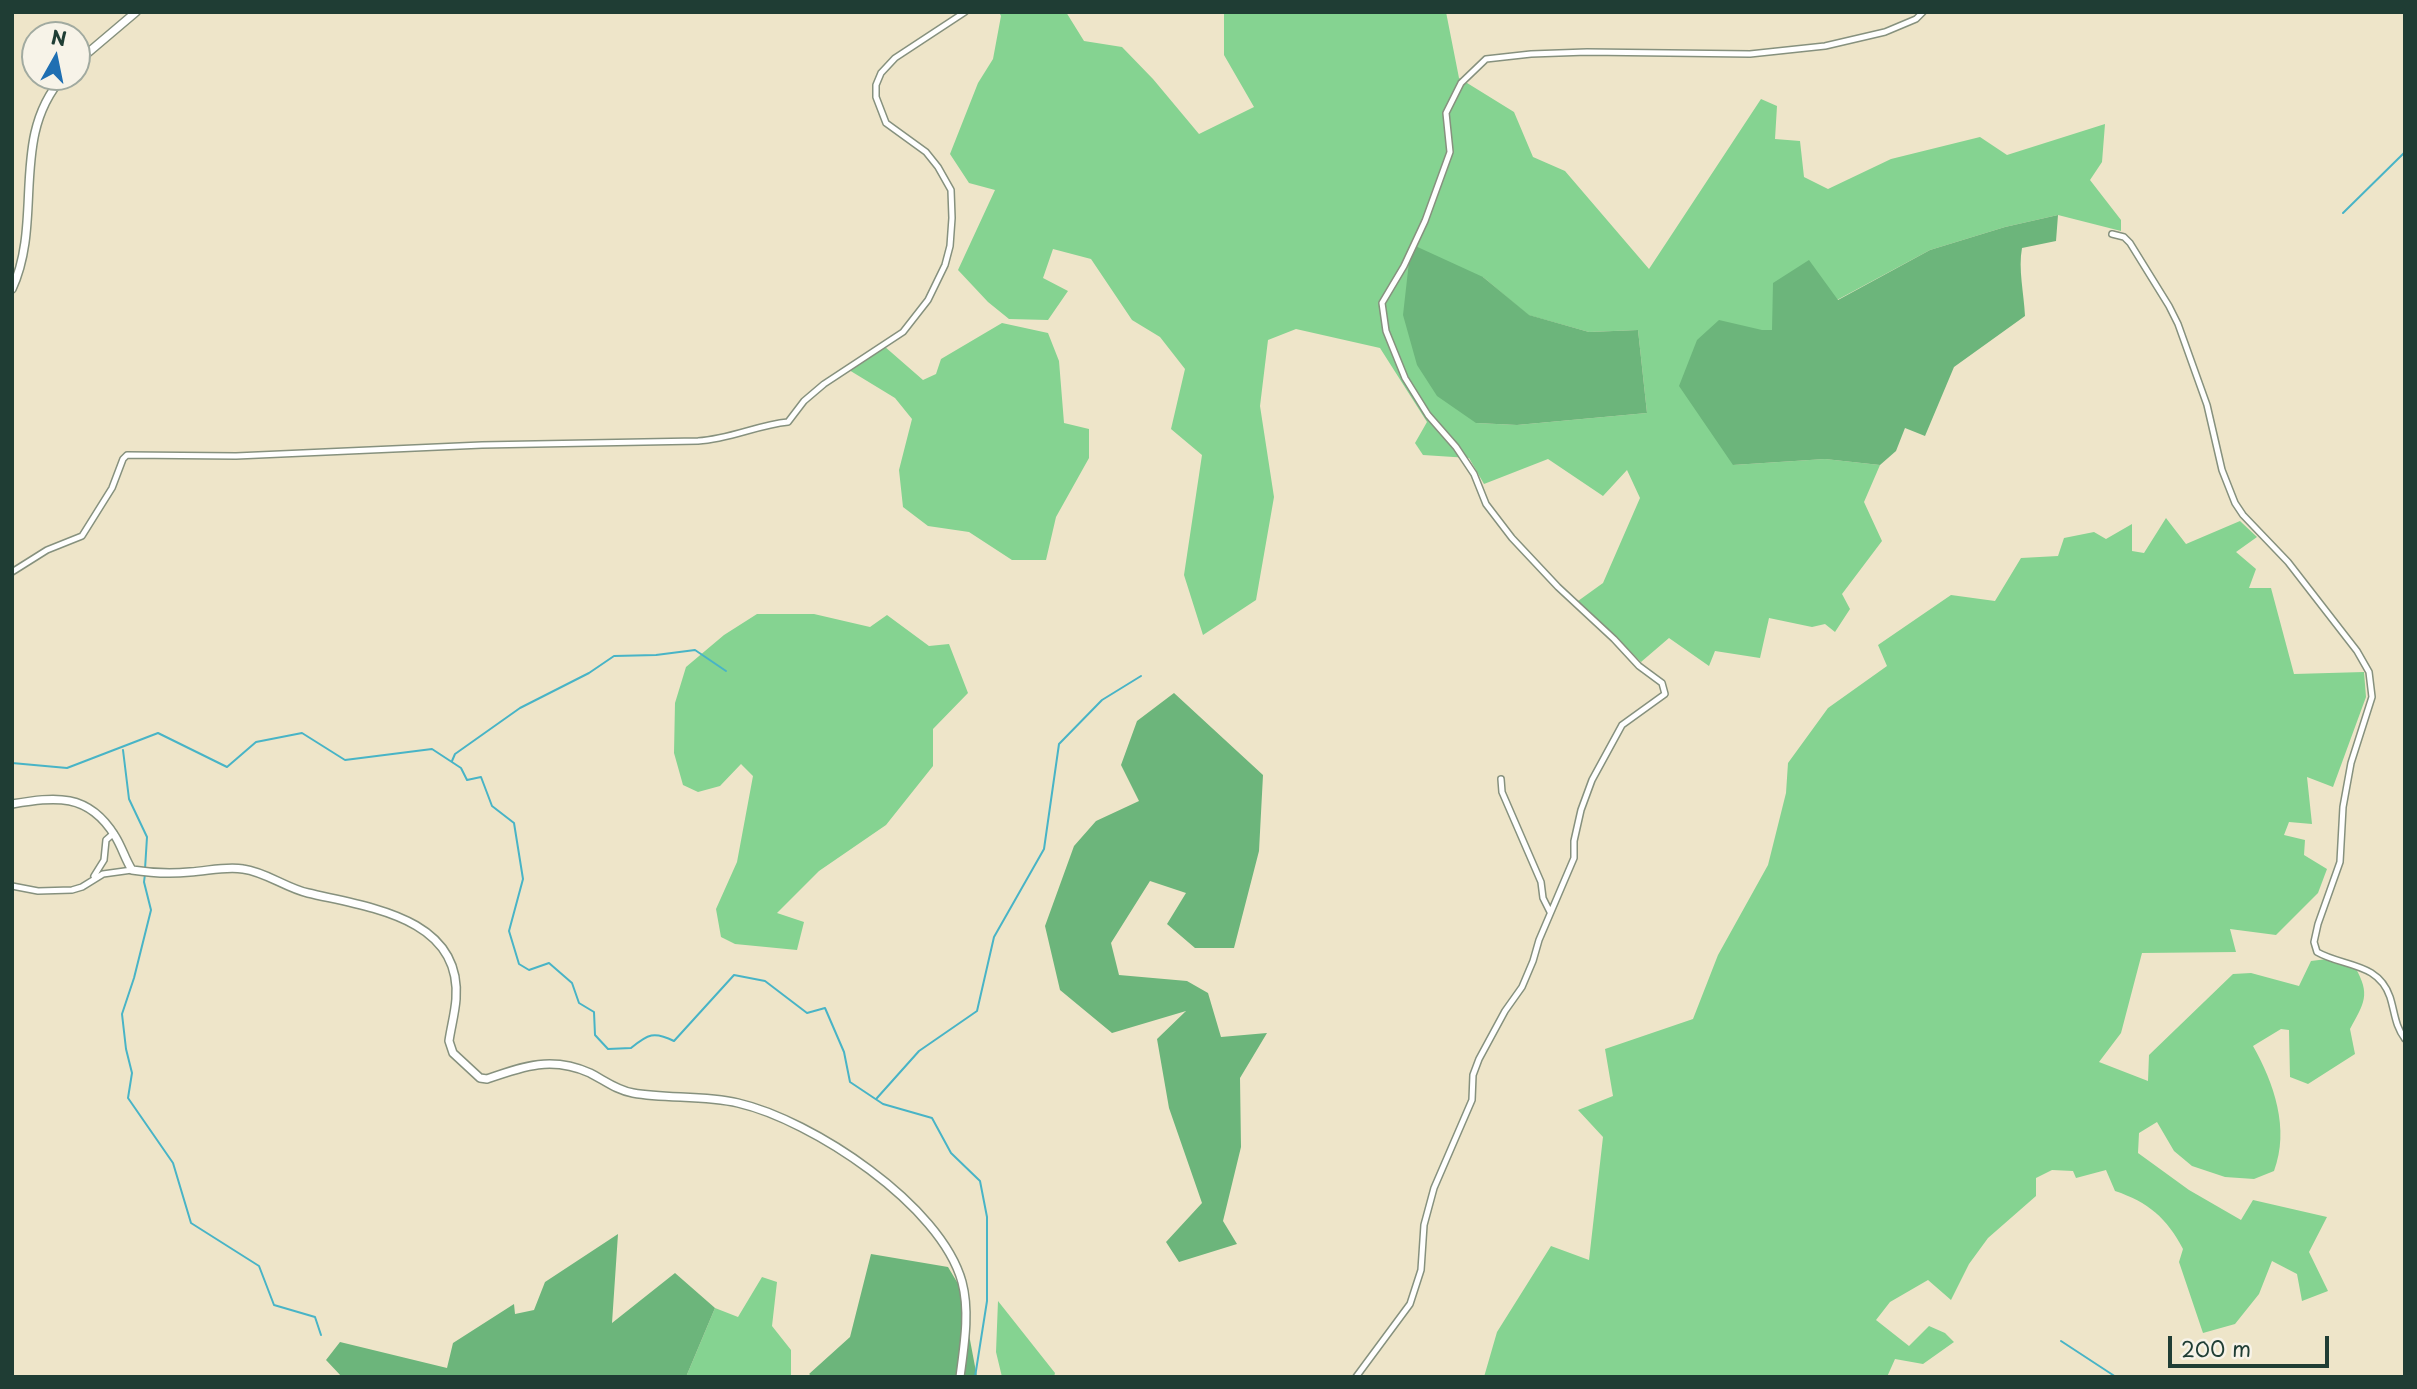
<!DOCTYPE html>
<html>
<head>
<meta charset="utf-8">
<style>
  body { margin:0 }
  #map { position:relative; width:2417px; height:1389px; overflow:hidden; background:#eee5c9; font-family:"Playpen Sans",sans-serif }
  canvas { display:block }
  .frame { position:absolute; inset:0; border:14px solid #1f3d34; pointer-events:none }
  .north { position:absolute; left:21px; top:21px; width:70px; height:70px; box-sizing:border-box; background:#f7f3e8; border:2px solid #a1aaa0; border-radius:50%; rotate:9deg; font-size:19px; font-weight:700; line-height:28px; text-align:center; color:#1f3d34 }
  .north::after { content:''; display:block; margin:auto; width:24px; height:32px; background:#1f6fb2; clip-path:polygon(50% 0,100% 100%,50% 72%,0 100%) }
  .scale { position:absolute; left:2168px; top:1336px; width:161px; height:32px; box-sizing:border-box; border:4px solid #1f3d34; border-top:0; padding-left:9px; font-size:21px; line-height:24px; white-space:nowrap; color:#1f3d34; -webkit-text-stroke:5px #f7f3e8; paint-order:stroke }
</style>
</head>
<body>
<div id="map">
<canvas width="2417" height="1389"></canvas>
<div class="frame"></div>
<div class="north">N</div>
<div class="scale">200 m</div>
</div>
<script>
const ctx = document.querySelector('canvas').getContext('2d');
ctx.lineJoin = 'round';
function fill(path, color) { ctx.fillStyle = color; ctx.fill(path, 'evenodd'); }
function trace(path, color, width, dash) { ctx.strokeStyle = color; ctx.lineWidth = width; ctx.lineCap = dash ? 'butt' : 'round'; ctx.setLineDash(dash || []); ctx.stroke(path); }
fill(new Path2D(`
  M 999,12 L 1066,12 L 1084,41 L 1122,47 L 1153,79 L 1199,134 L 1254,107 L 1224,55 L 1224,12 L 1446,12 L 1459,78 L 1514,112 L 1533,157 L 1565,171 L 1649,269 L 1761,99 L 1777,106 L 1775,139 L 1800,141 L 1804,177 L 1828,189 L 1891,159 L 1980,137 L 2007,155 L 2105,124 L 2102,162 L 2090,180 L 2121,220 L 2121,231 L 2058,215 L 2005,227 L 1930,250 L 1837,300 L 1773,330 L 1762,330 L 1733,465 L 1825,459 L 1880,465 L 1864,502 L 1882,541 L 1842,594 L 1850,609 L 1835,632 L 1825,624 L 1812,627 L 1769,618 L 1760,658 L 1715,651 L 1709,666 L 1669,638 L 1641,662 L 1578,601 L 1603,583 L 1640,498 L 1627,470 L 1603,496 L 1548,459 L 1484,484 L 1469,458 L 1423,455 L 1415,443 L 1427,422 L 1380,348 L 1296,329 L 1268,340 L 1260,406 L 1274,497 L 1256,600 L 1203,635 L 1184,575 L 1202,455 L 1171,429 L 1185,369 L 1160,337 L 1132,320 L 1091,259 L 1053,249 L 1043,278 L 1068,291 L 1048,320 L 1009,319 L 988,302 L 958,270 L 995,190 L 969,183 L 950,154 L 978,83 L 993,59 L 1001,16 ZM 1483,277 L 1528,315 L 1589,332 L 1638,330 L 1647,413 L 1517,425 L 1476,423 Z
  M 1002,323 L 1048,333 L 1059,361 L 1064,423 L 1089,429 L 1089,458 L 1056,517 L 1046,560 L 1012,560 L 969,532 L 928,526 L 903,507 L 899,470 L 912,419 L 895,398 L 849,370 L 884,346 L 923,380 L 936,374 L 941,359 Z
  M 2166,518 L 2186,544 L 2240,521 L 2257,537 L 2236,552 L 2256,569 L 2249,588 L 2271,588 L 2294,674 L 2364,672 L 2366,697 L 2333,787 L 2307,777 L 2312,824 L 2289,822 L 2284,835 L 2305,840 L 2304,855 L 2327,869 L 2318,893 L 2276,935 L 2230,929 L 2236,952 L 2142,953 L 2121,1033 L 2099,1062 L 2148,1081 L 2149,1055 L 2233,974 L 2251,973 L 2299,986 L 2311,961 L 2327,959 L 2355,967 C 2371,995 2364,1003 2350,1029 L 2355,1054 L 2308,1084 L 2290,1077 L 2289,1030 L 2281,1029 L 2253,1046 C 2274,1083 2290,1129 2274,1171 L 2254,1179 L 2225,1177 L 2192,1166 L 2174,1151 L 2157,1122 L 2139,1133 L 2138,1153 L 2189,1190 L 2241,1220 L 2253,1200 L 2327,1217 L 2309,1252 L 2328,1291 L 2302,1301 L 2297,1274 L 2272,1261 L 2259,1294 L 2235,1324 L 2203,1333 L 2179,1262 L 2183,1249 C 2167,1218 2148,1202 2115,1191 L 2106,1170 L 2076,1178 L 2073,1171 L 2052,1170 L 2036,1178 L 2036,1196 L 1988,1238 L 1969,1264 L 1951,1300 L 1928,1280 L 1890,1302 L 1876,1320 L 1909,1346 L 1929,1326 L 1945,1333 L 1954,1342 L 1923,1364 L 1895,1359 L 1887,1377 L 1484,1377 L 1497,1332 L 1551,1246 L 1589,1260 L 1603,1137 L 1578,1110 L 1613,1096 L 1605,1049 L 1693,1019 L 1718,955 L 1768,865 L 1786,793 L 1788,763 L 1828,708 L 1887,666 L 1878,645 L 1951,595 L 1995,601 L 2021,558 L 2058,556 L 2064,538 L 2094,532 L 2106,539 L 2132,524 L 2132,551 L 2144,553 Z
  M 757,614 L 814,614 L 870,627 L 887,615 L 929,646 L 949,644 L 968,693 L 933,729 L 933,766 L 886,825 L 819,871 L 777,913 L 804,922 L 797,950 L 735,944 L 721,937 L 716,909 L 737,862 L 753,776 L 741,764 L 720,786 L 698,792 L 683,785 L 674,753 L 675,703 L 686,667 L 724,635 Z
  M 762,1277 L 777,1282 L 772,1326 L 791,1350 L 791,1377 L 686,1377 L 715,1308 L 738,1317 Z
  M 998,1301 L 1055,1373 L 1054,1377 L 1002,1377 L 996,1352 Z`), '#85d391');
fill(new Path2D(`
  M 2058,215 L 2056,241 L 2022,248 C 2018,269 2024,293 2025,316 L 1954,367 L 1925,436 L 1905,428 L 1896,451 L 1880,465 L 1825,459 L 1733,465 L 1679,386 L 1697,340 L 1719,320 L 1762,330 L 1772,330 L 1773,283 L 1809,260 L 1838,300 L 1930,250 L 2005,227 Z
  M 1411,244 L 1483,277 L 1529,315 L 1589,332 L 1638,330 L 1647,413 L 1517,425 L 1476,423 L 1437,396 L 1417,365 L 1403,315 Z
  M 1174,693 L 1263,775 L 1259,851 L 1234,948 L 1195,948 L 1167,924 L 1186,893 L 1150,881 L 1111,943 L 1119,975 L 1187,981 L 1208,993 L 1221,1037 L 1267,1033 L 1240,1078 L 1241,1147 L 1223,1221 L 1237,1244 L 1179,1262 L 1166,1242 L 1202,1203 L 1169,1108 L 1157,1039 L 1186,1011 L 1112,1033 L 1060,990 L 1045,926 L 1074,846 L 1096,821 L 1139,801 L 1121,765 L 1137,721 Z
  M 618,1234 L 612,1323 L 675,1273 L 715,1308 L 686,1377 L 342,1377 L 326,1360 L 340,1342 L 447,1368 L 453,1343 L 514,1304 L 515,1314 L 534,1310 L 545,1282 Z
  M 871,1254 L 948,1267 L 960,1287 L 977,1377 L 813,1377 L 809,1374 L 850,1337 Z`), '#6cb57b');
trace(new Path2D(`
  M 2343,213 L 2405,152
  M 123,750 L 129,799 L 147,837 L 145,869
  M 452,761 L 455,754 L 520,708 L 589,673 L 614,656 L 656,655 L 695,650 L 726,671
  M 12,763 L 67,768 L 158,733 L 227,767 L 256,742 L 302,733 L 345,760 L 432,749 L 461,768 L 467,780 L 481,777 L 492,806 L 514,823 L 523,879 L 509,931 L 519,964 L 529,970 L 549,963 L 572,983 L 579,1003 L 594,1012 L 595,1035 L 608,1049 L 631,1048 C 648,1034 654,1031 674,1041 L 734,975 L 765,981 L 807,1013 L 825,1008 L 844,1052 L 850,1082 L 883,1104 L 932,1118 L 951,1153 L 980,1181 L 987,1217 L 987,1301 L 975,1377
  M 145,874 L 144,882 L 151,910 L 134,978 L 122,1014 L 126,1049 L 132,1073 L 128,1098 L 173,1163 L 191,1223 L 259,1266 L 274,1305 L 315,1317 L 321,1335
  M 877,1098 L 919,1051 L 977,1011 L 994,937 L 1044,849 L 1059,744 L 1102,700 L 1141,676
  M 2061,1341 L 2116,1377`), '#48b4c6', 2);
const minor = new Path2D(`
  M 2112,234 L 2124,237 L 2130,243 L 2169,306 L 2178,324 L 2207,405 L 2222,470 L 2235,503 L 2243,515 L 2288,562 L 2357,651 L 2369,672 L 2372,697 L 2351,763 L 2343,807 L 2340,862 L 2318,924 L 2314,942 L 2317,952 C 2343,967 2378,962 2390,997 C 2395,1013 2395,1026 2405,1039
  M 12,572 L 47,550 L 82,536 L 112,488 L 123,459 L 127,455 L 236,456 L 482,445 L 698,441 C 731,439 757,425 788,422 L 804,401 L 824,384 L 903,332 L 928,300 L 945,265 L 950,246 L 952,218 L 951,190 L 938,167 L 926,152 L 886,123 L 876,97 L 876,85 L 881,73 L 895,58 L 965,12
  M 1501,779 L 1502,792 L 1541,882 L 1543,898 L 1550,912
  M 94,876 L 104,860 L 106,840 L 114,833
  M 12,886 L 38,891 L 72,890 L 82,887 L 103,874 L 132,870
  M 1356,1377 L 1410,1304 L 1421,1270 L 1424,1225 L 1434,1188 L 1472,1100 L 1473,1075 L 1479,1059 L 1505,1011 L 1522,987 L 1533,961 L 1539,940 L 1574,858 L 1574,841 L 1581,810 L 1592,780 L 1622,725 L 1665,694 L 1662,683 L 1639,666 L 1614,639 L 1558,587 L 1512,538 L 1486,504 L 1474,474 L 1456,447 L 1428,415 L 1405,378 L 1386,331 L 1382,303 L 1404,266 L 1425,221 L 1450,152 L 1446,113 L 1461,83 L 1486,59 L 1531,54 L 1587,52 L 1750,54 L 1825,46 L 1885,32 L 1916,19 L 1923,12`);
const tertiary = new Path2D(`
  M 77,62 L 136,12
  M 12,289 C 44,220 9,137 63,77
  M 12,804 C 55,797 88,792 115,836 C 122,847 125,859 132,870 C 151,873 171,874 190,872 C 208,871 226,866 243,869 C 266,872 286,888 308,893 C 367,907 462,917 456,999 C 455,1013 451,1027 449,1041 L 453,1053 L 480,1078 L 487,1079 C 524,1066 552,1056 590,1073 C 604,1080 616,1090 633,1093 C 667,1099 703,1095 738,1103 C 812,1120 941,1205 962,1282 C 970,1312 964,1346 960,1377`);
trace(minor, '#86917e', 8);
trace(tertiary, '#86917e', 10);
trace(minor, '#fff', 5);
trace(tertiary, '#fff', 7);
</script>
</body>
</html>
